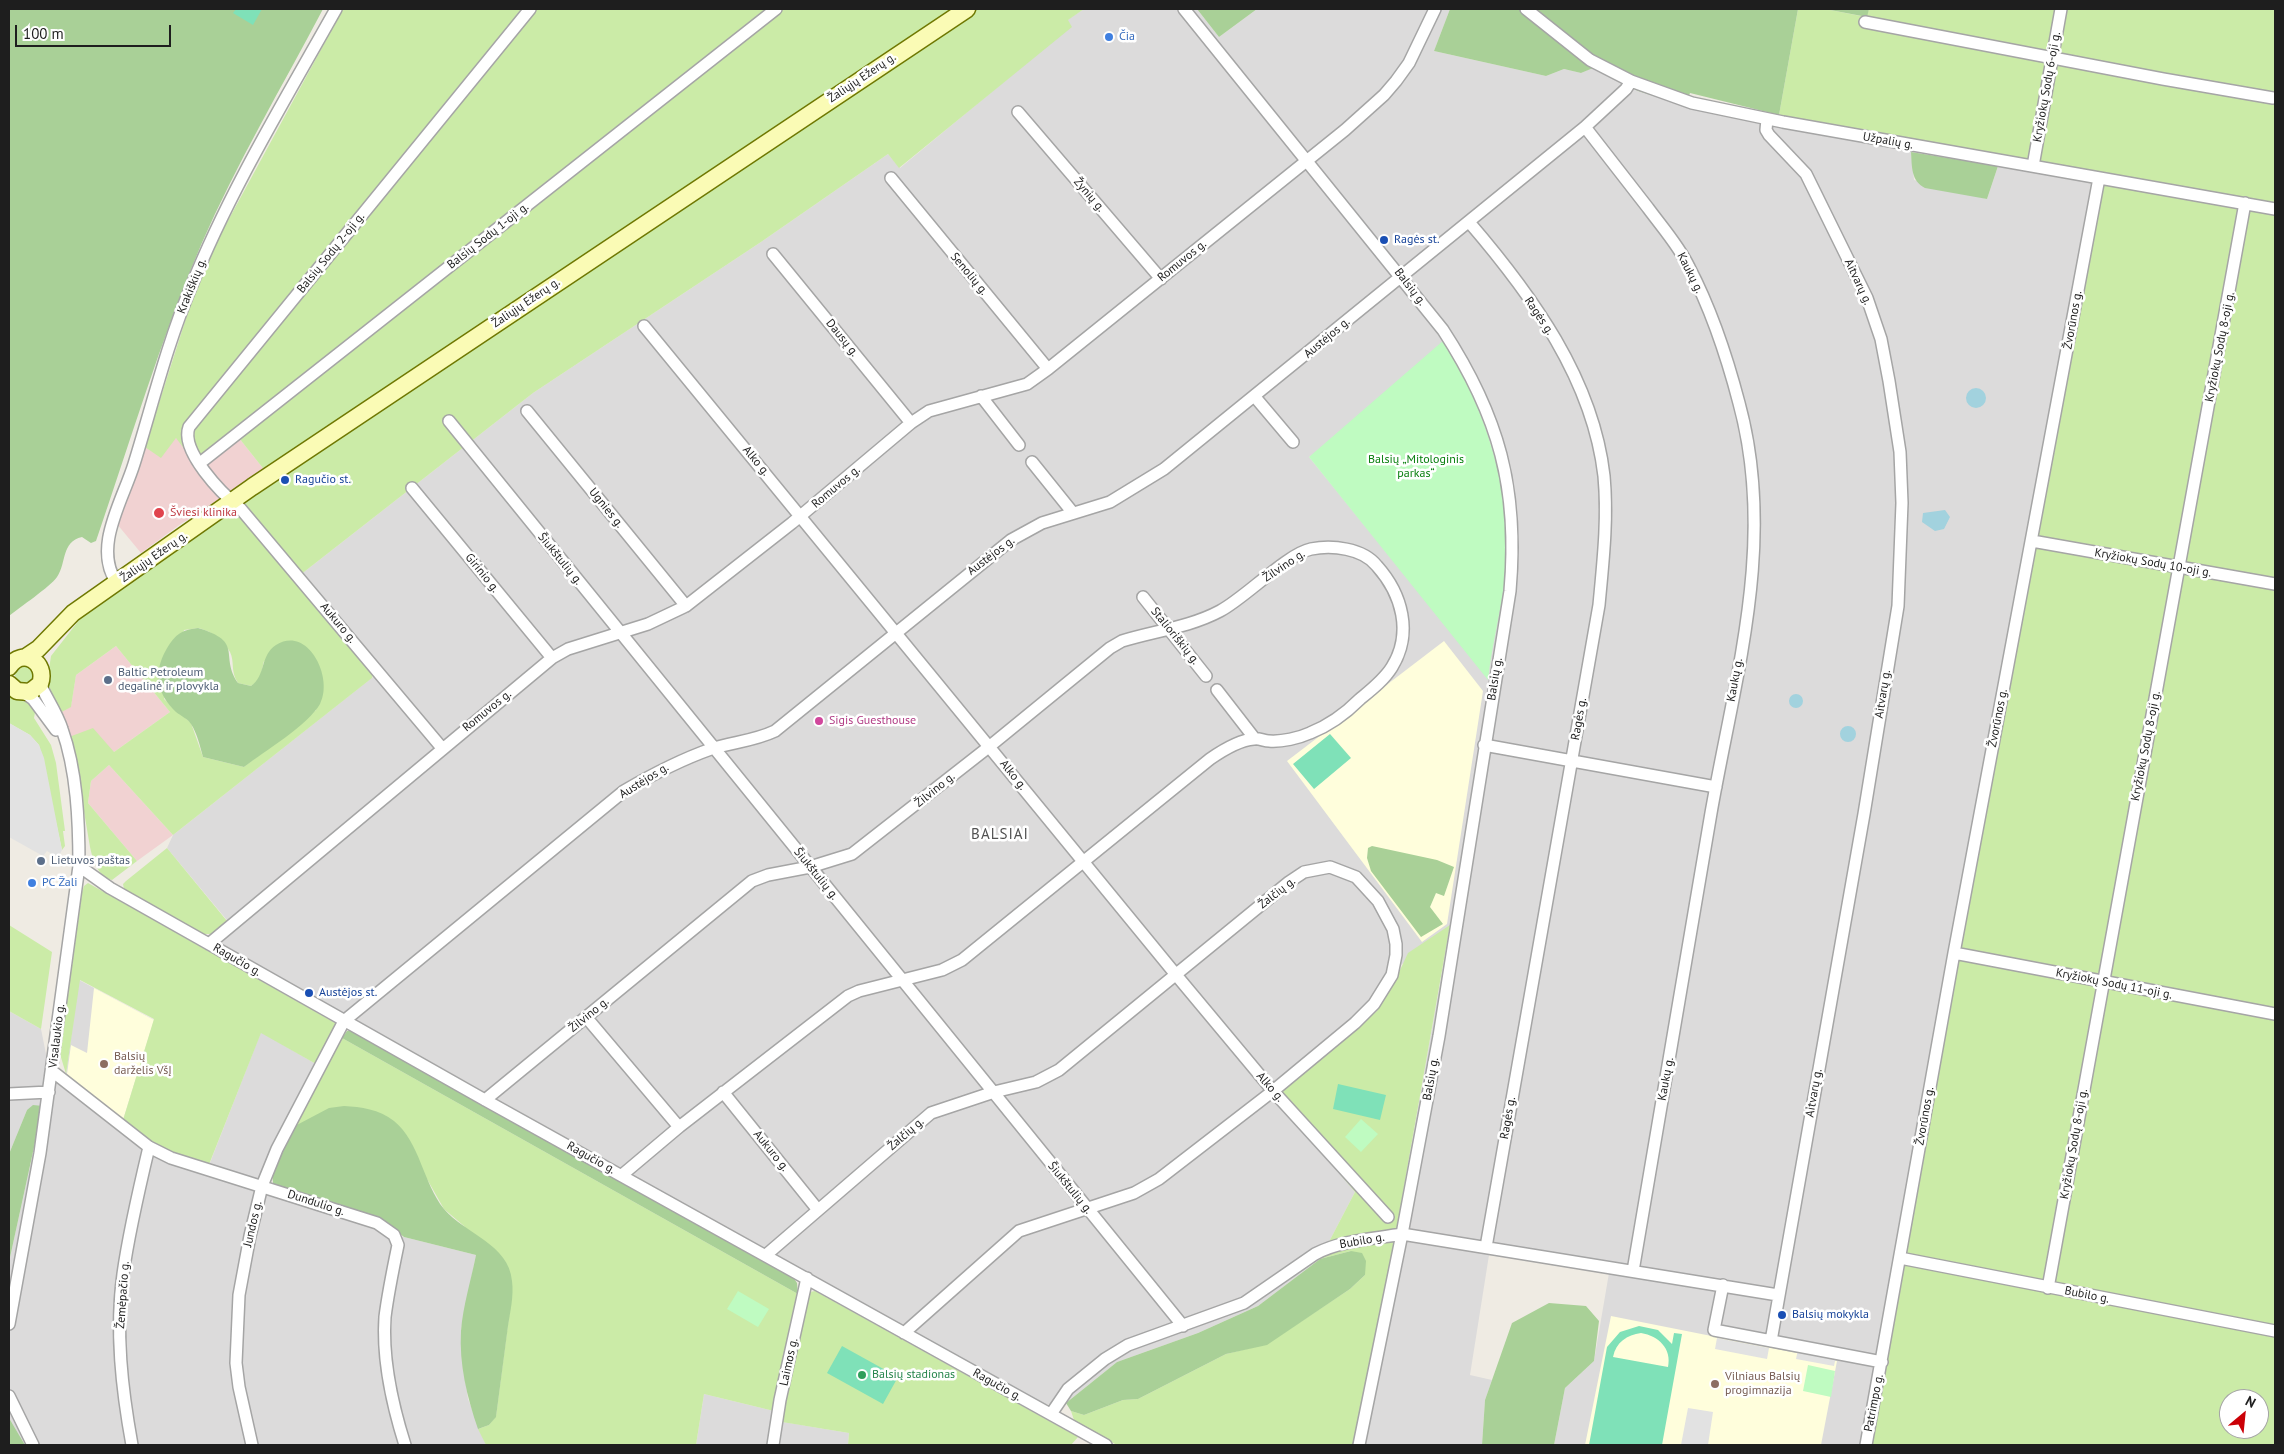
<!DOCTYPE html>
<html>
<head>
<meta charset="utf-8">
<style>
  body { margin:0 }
  #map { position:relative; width:2284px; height:1454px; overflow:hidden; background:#efebe3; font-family:"PT Sans",sans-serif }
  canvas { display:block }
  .frame { position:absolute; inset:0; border:10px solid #1e1e1e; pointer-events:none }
  .north { position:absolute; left:2219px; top:1389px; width:50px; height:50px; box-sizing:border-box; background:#fff; border:1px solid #a5a5a5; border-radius:50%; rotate:28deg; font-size:14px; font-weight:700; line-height:20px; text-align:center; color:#1e1e1e }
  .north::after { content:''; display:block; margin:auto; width:18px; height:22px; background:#cb0006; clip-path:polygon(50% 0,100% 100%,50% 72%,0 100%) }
  .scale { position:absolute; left:15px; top:25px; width:156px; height:22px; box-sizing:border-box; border:2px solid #1e1e1e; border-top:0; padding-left:6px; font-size:15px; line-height:18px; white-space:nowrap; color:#1e1e1e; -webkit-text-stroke:4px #fff; paint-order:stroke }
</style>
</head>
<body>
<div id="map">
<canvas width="2284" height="1454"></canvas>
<div class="frame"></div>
<div class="north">N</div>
<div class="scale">100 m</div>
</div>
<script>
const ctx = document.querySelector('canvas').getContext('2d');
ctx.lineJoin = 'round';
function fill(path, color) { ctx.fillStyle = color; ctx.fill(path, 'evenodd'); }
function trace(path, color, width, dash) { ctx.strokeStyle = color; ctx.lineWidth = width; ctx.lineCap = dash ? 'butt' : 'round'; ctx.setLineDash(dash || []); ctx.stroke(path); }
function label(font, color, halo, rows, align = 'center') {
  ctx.font = font + ' "PT Sans",sans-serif'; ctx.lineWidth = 5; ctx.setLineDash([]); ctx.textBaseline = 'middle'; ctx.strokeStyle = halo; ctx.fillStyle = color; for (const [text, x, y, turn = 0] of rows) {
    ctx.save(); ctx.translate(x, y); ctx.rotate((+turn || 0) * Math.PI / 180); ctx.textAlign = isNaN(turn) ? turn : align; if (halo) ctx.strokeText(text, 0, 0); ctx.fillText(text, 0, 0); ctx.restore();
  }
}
fill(new Path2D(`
  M 1084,9 L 1197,9 L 1219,37 L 1257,9 L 1450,9 L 1434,51 L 1546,76 L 1564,69 L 1581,73 L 1592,68 L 1638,91 L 1685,106 L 1911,152 L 1914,180 L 1987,199 L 1998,166 L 2093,183 L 1869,1445 L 1554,1445 L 1565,1388 L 1594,1361 L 1609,1273 L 1489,1255 L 1470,1375 L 1492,1380 L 1485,1400 L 1482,1445 L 1354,1445 L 1393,1249 L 1450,926 L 1401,965 L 1392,987 L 1377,1011 L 1274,1096 L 1355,1192 L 1320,1259 L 1258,1306 L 1198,1333 L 1117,1362 L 1066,1403 L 1043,1405 L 220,944 L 231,925 L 167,848 L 173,835 L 373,677 L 295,579 L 533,393 L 761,242 L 888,154 L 900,168 L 1071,26 L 1067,20 ZM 1459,367 L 1490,443 L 1506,512 L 1470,642 L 1453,634 L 1309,457 Z
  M 79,980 L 154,1020 L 123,1120 L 206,1173 L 261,1032 L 316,1064 L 256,1189 L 404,1237 L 476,1255 L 461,1330 L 463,1364 L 468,1399 L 486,1445 L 25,1445 L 9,1418 L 9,1262 L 43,1106 L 27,1110 L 9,1154 L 9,1011 L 41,1029 L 49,1069 L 66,1074 Z
  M 704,1394 L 774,1411 L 783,1422 L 849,1433 L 848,1445 L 696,1445 Z`), '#dcdbdb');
fill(new Path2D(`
  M 176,438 L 239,438 L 266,472 L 210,508 L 182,523 L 141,553 L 117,524 L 145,447 Z
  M 116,646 L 170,712 L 114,752 L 69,737 L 58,714 L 71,706 L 76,675 Z
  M 109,765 L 173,835 L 137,861 L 88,803 L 91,781 Z`), '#f1d2d2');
fill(new Path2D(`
  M 1444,641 L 1483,691 L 1447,924 L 1422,942 L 1287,761 Z
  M 94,988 L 154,1020 L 123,1120 L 67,1074 L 71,1045 L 87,1053 Z
  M 1611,1316 L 1837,1361 L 1821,1445 L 1585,1445 Z`), '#fffedc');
fill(new Path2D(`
  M 343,9 L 953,9 L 266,472 L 239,438 L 198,467 L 176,438 L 161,458 L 145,447 L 188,312 L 218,239 Z
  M 976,9 L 1084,9 L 1068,20 L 1072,27 L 899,168 L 888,154 L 761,242 L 533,393 L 295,579 L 373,674 L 372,678 L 173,835 L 109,765 L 91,781 L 88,803 L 137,861 L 112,880 C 97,876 93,860 90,847 L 73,747 L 69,737 L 93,728 L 114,752 L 170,712 L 116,646 L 76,675 L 71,707 L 58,714 L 46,690 L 51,656 L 80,619 L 109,596 L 224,514 ZM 199,628 C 212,632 223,639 230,652 C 235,662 230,671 238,683 L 251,686 L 257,682 L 261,674 L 264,661 L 316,710 L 244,767 L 203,757 L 191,723 L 164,699 L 184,630 Z
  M 1798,9 L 1825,9 L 1866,17 L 1869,9 L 2275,9 L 2275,1445 L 1869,1445 L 2032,541 L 2094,172 L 1779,115 ZM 2229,1399 L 2259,1399 L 2259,1429 L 2229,1429 Z
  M15 675a9 9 0 1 1 18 0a9 9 0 1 1-18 0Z
  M 9,692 L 28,700 L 36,707 L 34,718 L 51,745 L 56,763 L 65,831 L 63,831 L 65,846 L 62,850 L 39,745 L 30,735 L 9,723 Z
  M 167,848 L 227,921 L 212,934 L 202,934 L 124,889 L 123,884 L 126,881 Z
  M 88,883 L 337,1024 L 316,1064 L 261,1033 L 208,1167 L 150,1142 L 123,1120 L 154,1019 L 80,980 L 66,1074 L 60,1054 L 82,892 L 84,886 Z
  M 9,925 L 52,952 L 41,1029 L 9,1011 Z
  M 1450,925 L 1393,1249 L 1354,1445 L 1117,1445 L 1079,1424 L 1074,1420 L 1071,1411 L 1084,1415 L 1123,1400 L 1138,1399 L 1226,1354 L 1267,1344 L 1350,1289 L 1365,1275 L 1351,1251 L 1320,1259 L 1355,1192 L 1274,1096 L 1377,1011 L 1392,987 L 1408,953 Z
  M 342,1038 L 798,1294 L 774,1411 L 704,1394 L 696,1445 L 486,1445 L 478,1429 L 489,1425 L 496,1416 L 511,1301 L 464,1226 L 444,1209 L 427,1179 L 293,1127 Z
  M 815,1291 L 1078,1437 L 1071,1445 L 848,1445 L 849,1433 L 782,1422 L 808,1295 L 810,1292 Z`), '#cbeba7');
fill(new Path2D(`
  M 9,9 L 323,9 C 282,87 236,164 201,245 C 160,341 130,442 96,541 L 91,543 L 82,537 C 61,542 67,562 57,577 C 50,587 20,607 9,616 Z
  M 1197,9 L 1257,9 L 1219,37 Z
  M 1450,9 L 1798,9 L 1779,115 L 1690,93 L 1685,106 L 1638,91 L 1593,68 L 1581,73 L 1564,69 L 1546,76 L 1434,51 Z
  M 1825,9 L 1869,9 L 1867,17 Z
  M 1911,152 L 1998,166 L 1987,199 L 1925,188 C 1911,181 1912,167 1911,152 Z
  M 198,628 C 245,642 219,655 238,683 L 251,686 C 266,676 260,655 276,645 C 308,625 334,678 320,704 C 308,725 265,751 244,767 L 203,757 C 200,746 197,733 191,724 C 188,719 181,716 176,712 C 157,694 153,673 166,650 C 175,635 180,630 198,628 Z
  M 1372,846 L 1437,860 L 1454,867 L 1444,896 L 1436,893 L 1430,907 L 1443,924 L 1421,937 L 1371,871 L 1367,858 L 1368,848 Z
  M 353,1030 L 793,1277 L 797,1283 L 798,1294 L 342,1038 L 347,1031 Z
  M 33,1105 L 43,1106 L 9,1262 L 9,1154 L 27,1110 Z
  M 344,1106 C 361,1107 379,1109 394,1121 C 420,1142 423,1183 444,1209 C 465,1234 509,1244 512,1281 C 514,1296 510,1312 508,1326 C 504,1356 500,1387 496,1417 L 489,1425 L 478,1429 C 467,1397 459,1364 461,1331 C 463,1306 471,1280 476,1255 L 404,1237 L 386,1223 L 277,1187 L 273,1183 L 272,1172 L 293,1127 L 329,1108 Z
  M 1351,1251 L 1362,1253 L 1366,1261 L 1365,1275 L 1350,1289 L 1267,1345 L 1226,1354 L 1138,1399 L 1123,1400 L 1084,1415 L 1071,1411 L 1066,1403 L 1117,1362 L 1198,1333 L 1258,1306 L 1320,1259 Z
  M 1549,1303 L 1586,1306 L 1599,1321 L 1594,1361 L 1565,1388 L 1554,1445 L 1482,1445 L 1485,1400 L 1512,1323 Z
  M 9,1418 L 25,1445 L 9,1445 Z`), '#a9d097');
fill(new Path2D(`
  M 1444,340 C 1484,408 1512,488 1506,567 C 1503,605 1492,642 1488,680 L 1309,457 Z
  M 1361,1119 L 1378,1134 L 1361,1152 L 1345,1137 Z
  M 738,1291 L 769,1309 L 758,1327 L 727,1309 Z
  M 1808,1365 L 1835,1371 L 1831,1397 L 1803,1391 Z`), '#bffbc1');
fill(new Path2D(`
  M 236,9 L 262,9 L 253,25 L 233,13 Z
  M 1330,734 L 1351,758 L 1314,789 L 1293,764 Z
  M 1338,1084 L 1386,1095 L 1380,1120 L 1333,1109 Z
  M 1639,1326 L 1658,1330 L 1672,1344 L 1674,1333 L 1682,1334 L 1662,1445 L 1589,1445 L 1607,1347 L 1620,1332 ZM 1641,1333 C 1659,1336 1672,1349 1668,1367 L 1613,1357 C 1616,1342 1627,1335 1641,1333 Z
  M 842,1346 L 898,1377 L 883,1404 L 827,1373 Z`), '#7fe1b8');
fill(new Path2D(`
  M 9,723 L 30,735 L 39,745 L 44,758 L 62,850 L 58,858 L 47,851 L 43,856 L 9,837 Z
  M 1717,1338 L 1769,1348 L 1767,1359 L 1715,1349 Z
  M 1800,1340 L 1874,1353 L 1872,1363 L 1836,1356 L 1834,1366 L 1796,1359 Z
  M 1688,1408 L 1713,1412 L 1708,1445 L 1681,1445 Z`), '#e2e2e2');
fill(new Path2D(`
  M1966 398a10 10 0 1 1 20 0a10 10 0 1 1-20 0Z
  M 1945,510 L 1950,517 L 1944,529 L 1935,531 L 1922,522 L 1923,513 Z
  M1789 701a7 7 0 1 1 14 0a7 7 0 1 1-14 0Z
  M1840 734a8 8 0 1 1 16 0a8 8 0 1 1-16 0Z`), '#a2d2de');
const minor = new Path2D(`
  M 1184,9 L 1443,330 C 1499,416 1519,489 1510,591 L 1439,1036 L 1402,1234 L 1359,1445
  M 1526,9 L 1590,60 L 1631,81 L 1692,103 L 1783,122 L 2275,209
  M 1865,22 L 2163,79 L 2273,98
  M 1018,112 L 1161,279
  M 1767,119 L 1766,130 L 1769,135 L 1806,174 L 1867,298 L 1881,339 L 1889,381 L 1900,452 L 1902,503 L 1898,606 L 1864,814 L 1771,1341
  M 1585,127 C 1606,154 1627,181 1648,208 C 1662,227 1679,246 1689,267 C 1711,309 1727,357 1739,403 C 1777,542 1735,676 1711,813 C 1685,966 1659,1118 1633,1271
  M 2033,166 L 2061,9
  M 891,178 L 1048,369
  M 1469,222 C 1531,294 1593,379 1604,476 C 1608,519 1603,562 1599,605 L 1486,1247
  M 773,254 L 911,423
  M 644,326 L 1177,976 L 1273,1091 L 1388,1217
  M 981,396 L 1019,445
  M 1255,397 L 1293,442
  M 527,411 L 686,606
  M 449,421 L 1183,1326
  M 1032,462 L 1073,513
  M 200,463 L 776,9
  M 412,488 L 552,658
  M 2032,541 L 2275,584
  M 117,583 C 92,548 123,500 134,464 C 152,406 167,344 191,287 C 230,190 285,100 336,9
  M 1143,597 L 1206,676
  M 1217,690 L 1255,739
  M 24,693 L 33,699 L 56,730
  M 1484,745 L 1716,787
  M 442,748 L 240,508 C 222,494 180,451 189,427 L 530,9
  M 79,866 L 110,888 L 485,1100 L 1106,1445
  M 209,944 L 552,658 L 568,649 L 648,624 L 686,606 L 792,523 L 911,423 L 929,411 L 1027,384 L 1048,369 L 1345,130 L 1384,95 L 1396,81 L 1409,63 L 1435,9
  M 1954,953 L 2275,1014
  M 586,1017 L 679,1127
  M 52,1071 L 149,1147 L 171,1158 L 377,1223 L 394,1235 L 398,1245 C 393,1269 388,1293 385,1317 C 382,1360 392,1404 405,1445
  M 723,1092 L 818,1210
  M 9,1094 L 49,1092
  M 485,1100 L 752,881 L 768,875 L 810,867 L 852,854 L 990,746 L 1110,648 L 1122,641 C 1155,631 1190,627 1220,611 C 1245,598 1287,554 1311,549 C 1332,545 1363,548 1377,566 C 1402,594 1413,633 1392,667 C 1384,680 1371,690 1360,699 C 1346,713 1328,726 1310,733 C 1299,738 1282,742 1269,741 C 1264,741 1259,738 1254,739 C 1239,740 1223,750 1210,759 L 962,960 L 942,970 L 859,991 L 848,996 L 679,1127 L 622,1175
  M 766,1255 L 931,1113 L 994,1092 L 1036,1082 L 1059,1070 L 1289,882 L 1304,872 L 1330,867 L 1356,877 L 1378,901 L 1393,929 L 1396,944 L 1396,955 L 1392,975 L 1374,1004 L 1355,1023 L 1273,1091 L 1159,1179 L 1134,1193 L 1019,1231 L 904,1333
  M 1900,1258 L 2275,1331
  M 1723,1285 L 1714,1330 L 1882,1362
  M 2048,1288 L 2245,203
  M 9,1324 L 40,1153 L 79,866 C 79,821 77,771 62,729 C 57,713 47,699 40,684
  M 9,1396 L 33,1445
  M 1051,1414 L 1068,1389 L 1105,1359 L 1128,1345 L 1244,1303 L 1315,1254 C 1342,1240 1373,1239 1402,1234 L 1778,1295
  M 132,1445 C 122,1390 115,1331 123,1274 C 129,1231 139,1189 149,1147
  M 252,1445 L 239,1387 L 236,1363 L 239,1295 L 250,1236 L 262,1186 L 277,1149 L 344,1021 L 624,791 C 653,774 680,760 711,749 C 733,742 754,741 775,731 L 1011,540 L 1042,523 L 1110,502 L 1164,469 L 1585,127 L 1626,89 L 1631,81
  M 773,1445 L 780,1400 L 807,1278
  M 1866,1445 L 1954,953 L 2099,178`);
const secondary = new Path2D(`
  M 26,657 L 38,649 L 73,613 L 252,487 L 967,9
  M 9,667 C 22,647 48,662 40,684 L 30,692 L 17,691 L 9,684`);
trace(minor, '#a5a5a5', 14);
trace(secondary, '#6f7802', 19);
trace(minor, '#fff', 11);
trace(secondary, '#fafbb5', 16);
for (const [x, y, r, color] of [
  [1109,37,5,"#3f7fe0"],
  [1384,240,5,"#1a4fb4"],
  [285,480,5,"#1a4fb4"],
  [159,513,6,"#e0444e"],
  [108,680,5,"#5c6f8a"],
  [819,721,5,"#d1479c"],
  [41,861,5,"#5c6f8a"],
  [32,883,5,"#3f7fe0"],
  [309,993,5,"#1a4fb4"],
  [104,1064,5,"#8d6e63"],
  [1782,1315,5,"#1a4fb4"],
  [862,1375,5,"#2e9e5b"],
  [1715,1384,5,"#8d6e63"]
]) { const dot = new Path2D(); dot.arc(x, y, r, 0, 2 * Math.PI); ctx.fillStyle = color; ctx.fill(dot); trace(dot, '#fff', 2); }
label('12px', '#366cbe', '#fff', [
  ["Čia",1119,37],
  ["PC Žali",42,883]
], 'left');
label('12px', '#1e1e1e', '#fff', [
  ["Žaliųjų Ežerų g.",862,78,-34],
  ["Kryžiokų Sodų 6-oji g.",2047,87,-80],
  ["Užpalių g.",1888,141,10],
  ["Žynių g.",1089,195,49],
  ["Balsių Sodų 1-oji g.",488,236,-38],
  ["Balsių Sodų 2-oji g.",331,253,-51],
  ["Romuvos g.",1182,261,-39],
  ["Kaukų g.",1690,273,63],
  ["Senolių g.",969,274,50],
  ["Aitvarų g.",1858,282,65],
  ["Krakiškių g.",192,286,-68],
  ["Balsių g.",1410,287,52],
  ["Žaliųjų Ežerų g.",526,303,-34],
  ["Ragės g.",1539,316,56],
  ["Žvorūnos g.",2073,320,-80],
  ["Dausų g.",842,338,51],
  ["Austėjos g.",1327,338,-40],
  ["Kryžiokų Sodų 8-oji g.",2220,347,-79],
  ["Alko g.",756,461,50],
  ["Romuvos g.",836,487,-40],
  ["Ugnies g.",606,508,51],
  ["Austėjos g.",991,556,-37],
  ["Žaliųjų Ežerų g.",154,557,-35],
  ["Šiukštulių g.",560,559,51],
  ["Kryžiokų Sodų 10-oji g.",2153,563,10],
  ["Žilvino g.",1284,566,-34],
  ["Girinio g.",482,573,51],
  ["Aukuro g.",338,623,50],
  ["Stalioriškių g.",1175,636,51],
  ["Balsių g.",1495,679,-81],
  ["Kaukų g.",1735,680,-80],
  ["Aitvarų g.",1883,694,-81],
  ["Romuvos g.",487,711,-39],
  ["Žvorūnos g.",1998,718,-79],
  ["Ragės g.",1579,719,-80],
  ["Kryžiokų Sodų 8-oji g.",2146,746,-79],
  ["Alko g.",1013,775,51],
  ["Austėjos g.",644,781,-32],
  ["Žilvino g.",935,790,-39],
  ["Šiukštulių g.",816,874,51],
  ["Žalčių g.",1277,893,-38],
  ["Ragučio g.",237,960,30],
  ["Kryžiokų Sodų 11-oji g.",2114,984,11],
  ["Žilvino g.",589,1015,-39],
  ["Visalaukio g.",57,1036,-83],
  ["Balsių g.",1431,1079,-80],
  ["Kaukų g.",1666,1079,-80],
  ["Alko g.",1270,1087,49],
  ["Aitvarų g.",1814,1093,-80],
  ["Žvorūnos g.",1925,1116,-80],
  ["Ragės g.",1508,1118,-80],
  ["Žalčių g.",906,1134,-41],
  ["Kryžiokų Sodų 8-oji g.",2074,1144,-80],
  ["Aukuro g.",771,1151,51],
  ["Ragučio g.",591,1158,29],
  ["Šiukštulių g.",1070,1188,51],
  ["Dundulio g.",316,1203,18],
  ["Jundos g.",253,1224,-77],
  ["Bubilo g.",1362,1241,-10],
  ["Žemėpačio g.",123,1295,-86],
  ["Bubilo g.",2087,1295,11],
  ["Laimos g.",789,1362,-78],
  ["Ragučio g.",997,1385,29],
  ["Patrimpo g.",1874,1403,-79]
]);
label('12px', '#164399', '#fff', [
  ["Ragės st.",1394,240],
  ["Ragučio st.",295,480],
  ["Austėjos st.",319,993],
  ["Balsių mokykla",1792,1315]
], 'left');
label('12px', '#087f0e', '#fff', [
  ["Balsių „Mitologinis",1416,460],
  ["parkas“",1416,474]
]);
label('12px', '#be3a42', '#fff', [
  ["Šviesi klinika",170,513]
], 'left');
label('12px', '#4e5e75', '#fff', [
  ["Baltic Petroleum",118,673],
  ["degalinė ir plovykla",118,687],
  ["Lietuvos paštas",51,861]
], 'left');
label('12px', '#b23c85', '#fff', [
  ["Sigis Guesthouse",829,721]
], 'left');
label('12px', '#785e54', '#fff', [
  ["Balsių",114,1057],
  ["darželis VšĮ",114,1071],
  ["Vilniaus Balsių",1725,1377],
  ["progimnazija",1725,1391]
], 'left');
label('12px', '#27864d', '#fff', [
  ["Balsių stadionas",872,1375]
], 'left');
ctx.letterSpacing = '1px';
label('15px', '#515151', '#fff', [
  ["BALSIAI",1000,835]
]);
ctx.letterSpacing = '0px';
</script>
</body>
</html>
